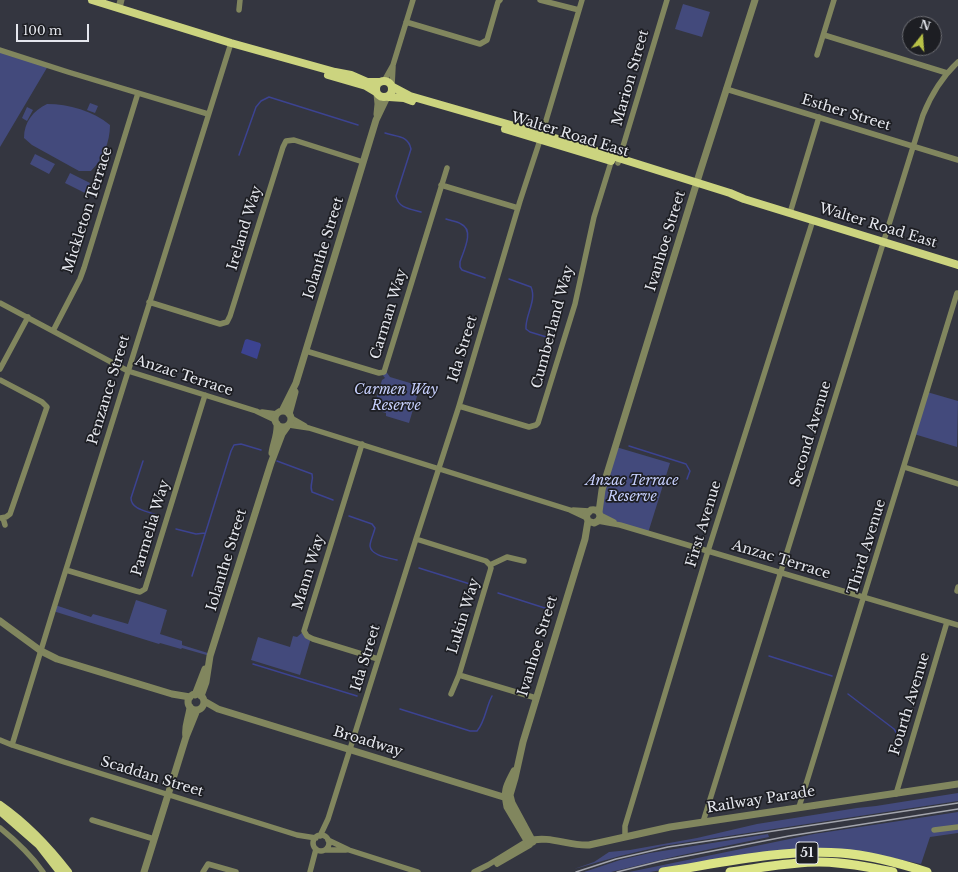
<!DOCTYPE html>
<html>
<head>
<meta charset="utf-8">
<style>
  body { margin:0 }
  #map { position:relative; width:958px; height:872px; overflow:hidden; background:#343640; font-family:"Libre Baskerville",serif }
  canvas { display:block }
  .north { position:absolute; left:902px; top:16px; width:40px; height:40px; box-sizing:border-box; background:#1d1e23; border:1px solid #6d6e74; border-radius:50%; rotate:17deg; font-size:11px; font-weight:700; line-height:16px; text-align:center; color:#e5e7ee }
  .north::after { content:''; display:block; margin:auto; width:14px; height:18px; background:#b8c147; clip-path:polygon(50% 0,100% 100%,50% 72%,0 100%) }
  .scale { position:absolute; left:16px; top:24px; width:73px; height:18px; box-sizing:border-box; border:2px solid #e5e7ee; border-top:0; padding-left:5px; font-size:12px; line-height:14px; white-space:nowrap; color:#e5e7ee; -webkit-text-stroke:3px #1d1e23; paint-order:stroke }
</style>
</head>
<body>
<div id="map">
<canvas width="958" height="872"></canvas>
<div class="north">N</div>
<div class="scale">100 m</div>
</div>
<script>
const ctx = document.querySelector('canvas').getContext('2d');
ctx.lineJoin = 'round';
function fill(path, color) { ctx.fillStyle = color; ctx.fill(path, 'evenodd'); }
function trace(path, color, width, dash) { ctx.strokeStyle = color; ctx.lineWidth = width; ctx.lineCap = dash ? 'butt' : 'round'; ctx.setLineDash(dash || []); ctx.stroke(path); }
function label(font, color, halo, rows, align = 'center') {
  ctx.font = font + ' "Libre Baskerville",serif'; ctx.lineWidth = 3.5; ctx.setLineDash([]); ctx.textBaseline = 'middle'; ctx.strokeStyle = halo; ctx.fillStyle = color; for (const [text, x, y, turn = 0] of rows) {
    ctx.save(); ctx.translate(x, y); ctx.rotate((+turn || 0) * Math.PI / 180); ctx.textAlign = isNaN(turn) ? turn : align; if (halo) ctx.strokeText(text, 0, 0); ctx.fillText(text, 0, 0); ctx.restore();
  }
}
fill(new Path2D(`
  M 683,4 L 710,12 L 702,37 L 675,29 Z
  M 0,50 L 48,66 L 0,147 Z
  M 90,103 L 98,106 L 95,113 L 87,110 Z
  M 47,104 C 69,104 93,111 110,125 C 110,142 103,159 91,171 L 79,171 L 32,145 L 24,138 C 24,122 33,111 47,104 Z
  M 27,107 L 33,110 L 27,121 L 22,118 Z
  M 35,154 L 55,164 L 49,174 L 30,164 Z
  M 70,173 L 90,183 L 85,193 L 65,183 Z
  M 385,370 L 390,377 L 420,386 L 409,423 L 386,416 L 386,413 L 373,409 L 382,380 L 385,378 L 381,373 Z
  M 927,392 L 958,401 L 957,447 L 914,434 Z
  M 616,447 L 670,463 L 648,533 L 620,525 L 600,515 L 602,490 Z
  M 136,600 L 167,610 L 160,634 L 182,641 L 182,645 L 211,654 L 210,656 L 182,648 L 181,649 L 160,643 L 159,644 L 53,611 L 55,605 L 91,617 L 93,614 L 128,624 Z
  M 304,631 L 311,638 L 300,675 L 251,660 L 258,637 L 290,647 L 293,636 L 297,637 Z
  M 958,793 L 958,801 L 662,846 L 620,856 L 574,869 L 594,862 L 609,852 L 630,850 L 697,838 L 757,824 L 857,808 L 876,806 Z
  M 958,812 L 958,833 L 930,837 L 921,864 L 888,857 L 840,850 L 686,866 L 650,872 L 629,872 L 814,834 Z
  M 768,834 L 769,837 L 677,856 L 611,872 L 584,872 L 620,860 L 650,853 Z`), '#434a7c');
fill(new Path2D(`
  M 247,339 L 260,343 L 261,345 L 257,359 L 241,353 L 245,340 Z`), '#3c4391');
trace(new Path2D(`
  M 385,133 C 397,137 408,135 411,149 L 396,196 C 398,208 410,209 421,212
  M 239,155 L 256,107 L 261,101 L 269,97 L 358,125
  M 446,219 C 451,221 457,221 461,224 C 475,230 463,252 460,262 L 460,267 L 462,270 L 485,278
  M 509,279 L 531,287 C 537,301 525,315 526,329 L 530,332 L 553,339
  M 629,446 L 686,464 L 690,471 L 687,479
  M 143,461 L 131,498 C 131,509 146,511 154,514
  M 277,461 L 312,474 C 314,481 309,484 312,492 L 333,500
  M 349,516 L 372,524 L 375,528 C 374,533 370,541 370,546 C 371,556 390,558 397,560
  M 176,529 L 196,534 L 205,533
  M 419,568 L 473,585
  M 192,576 L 231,451 L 234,445 L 241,444 L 261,450
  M 498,593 L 551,610
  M 769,656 L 832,676
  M 253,664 L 357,696
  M 848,694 L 894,729 L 899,737
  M 400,709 L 470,731 L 477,731 C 485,722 486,707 492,696`), '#3c4391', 1.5);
trace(new Path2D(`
  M 540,0 L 579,10
  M 239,10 L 240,0
  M 406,22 L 480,44 L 487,40 L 498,2 L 500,0
  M 824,35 L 947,73
  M 0,50 L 68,72 L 208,114
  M 817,55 L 834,0
  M 384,81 L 393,65 L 413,0
  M 392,85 L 393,66
  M 726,89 L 958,160
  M 618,163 L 667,0
  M 441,185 L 518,208
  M 790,213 L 819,117
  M 149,302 L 220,324 L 227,322 L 230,316 L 283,147 L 286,141 L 294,140 L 363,162
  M 0,303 L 128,371 L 256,411 L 275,420
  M 53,331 L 80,279 L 84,268 L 138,93
  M 306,351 L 379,373 L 384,372 L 447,168
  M 0,369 L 28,317
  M 0,380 L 42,402 L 47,407 L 10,514 L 6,517 L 0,518
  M 459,406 L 529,427 L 536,425 L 538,423 L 575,304 L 594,217 L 612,159
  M 262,412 L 277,414
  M 291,418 L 305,426
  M 289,425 L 309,428 L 570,510 L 587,518
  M 362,444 L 304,631 L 307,636 L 313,639 L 378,659
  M 904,467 L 958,484
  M 573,510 L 589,511
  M 600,515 L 614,522
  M 3,518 L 5,525
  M 598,521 L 620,525 L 958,625
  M 416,539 L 486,561 L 490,565 L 491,568 L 459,675 L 451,694
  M 490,565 L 507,557 L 524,561
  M 66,570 L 136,591 L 140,592 L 145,589 L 205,395
  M 957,591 L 958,587
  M 459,675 L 536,698
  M 0,740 L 12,745 L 64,762 L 297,835 L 316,838
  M 12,745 L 53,611 L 231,43
  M 896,794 L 947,622
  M 799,807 L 957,293
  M 92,820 L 154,839
  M 703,822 L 923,115 C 931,95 943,76 958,62
  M 0,828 C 16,841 31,855 43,872
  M 934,830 L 958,827
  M313 843a8 8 0 1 1 16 0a8 8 0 1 1-16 0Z
  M 320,836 L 328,819 L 416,539 L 459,406 L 520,201 L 542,134 L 582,0
  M 625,837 L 625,826 L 708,551 L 813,220
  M 328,840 L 349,850 L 418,872
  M 326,850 L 346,850
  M 497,864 L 530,845
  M 203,872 L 208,864 L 236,872
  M 310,872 L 316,849
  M 474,872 L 488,865 L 527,841`), '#81865e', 5.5);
trace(new Path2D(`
  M 119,8 L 121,0
  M 377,114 L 378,104 L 377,94
  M 282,411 L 296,383 L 376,120 L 387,97
  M275 419a8 8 0 1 1 16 0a8 8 0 1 1-16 0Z
  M 289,414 L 295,392
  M 272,453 C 273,444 278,434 277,424
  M 599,512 L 602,490 L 700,172 L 755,0
  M 0,621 L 41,651 L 57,659 L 172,694 L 190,697
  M188 702a8 8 0 1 1 16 0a8 8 0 1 1-16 0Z
  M 195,695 L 205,669
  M 201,696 L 206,682 L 210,656 L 271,463 L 282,434 L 287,427
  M 204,701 L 218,709 L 510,799
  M 186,737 C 184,726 189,718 190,707
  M 514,771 C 507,785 503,789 507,807 L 529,844
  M 527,841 C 551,835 567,846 589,845 L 670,827 L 958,784
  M 533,842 L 512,803 L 510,795 L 515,778 L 523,742 L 585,539 L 588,521 L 586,515 L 591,510 C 597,509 600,512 600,517 L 598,521 L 594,523 L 588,521
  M 144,872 L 186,737 L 197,710`), '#81865e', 7);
trace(new Path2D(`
  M 92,0 L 231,43 L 335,72 L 351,75 L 367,82 L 380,82
  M 328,75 L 366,86 L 376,92
  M376 89a8 8 0 1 1 16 0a8 8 0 1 1-16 0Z
  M 393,87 L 410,96 L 542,134 L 730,193 L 744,199 L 958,265
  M 389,97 L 404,98 L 412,101
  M 505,129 L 611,161
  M 0,805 C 27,824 48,846 68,872
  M 0,811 L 39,845 L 60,872`), '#ccd47f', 8);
trace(new Path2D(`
  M 663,872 C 721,863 782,849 841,853 C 871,855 899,863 927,872
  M 730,872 C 760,868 789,862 819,862 C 844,862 869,867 893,872`), '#dbe486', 9);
trace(new Path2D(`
  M 576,872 L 616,859 L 668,847 L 958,803
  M 617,872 L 661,861 L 789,836 L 958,809`), '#a3a5ad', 1.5);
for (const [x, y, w] of [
  [807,853,22]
]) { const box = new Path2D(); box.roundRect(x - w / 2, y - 11, w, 22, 3); ctx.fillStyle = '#1d1e23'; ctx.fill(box); trace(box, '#e5e7ee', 1); }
label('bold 13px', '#e5e7ee', null, [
  ["51",807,853]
]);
label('14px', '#e5e7ee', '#1d1e23', [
  ["Marion Street",631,78,-74],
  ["Esther Street",846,113,17],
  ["Walter Road East",570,135,17],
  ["Mickleton Terrace",88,210,-72],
  ["Walter Road East",878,226,17],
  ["Ireland Way",245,228,-73],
  ["Ivanhoe Street",666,241,-73],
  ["Iolanthe Street",324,248,-73],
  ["Carman Way",389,314,-73],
  ["Cumberland Way",553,327,-75],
  ["Ida Street",463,349,-73],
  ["Anzac Terrace",184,376,18],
  ["Penzance Street",109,390,-73],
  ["Second Avenue",811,434,-73],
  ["First Avenue",704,524,-73],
  ["Parmelia Way",151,528,-73],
  ["Third Avenue",867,547,-73],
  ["Iolanthe Street",227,560,-73],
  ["Anzac Terrace",781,560,17],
  ["Mann Way",309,572,-73],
  ["Lukin Way",464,616,-73],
  ["Ivanhoe Street",538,646,-73],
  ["Ida Street",366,658,-73],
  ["Fourth Avenue",910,704,-73],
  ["Broadway",368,742,17],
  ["Scaddan Street",152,777,17],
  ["Railway Parade",761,800,-9]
]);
label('italic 14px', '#c6cffc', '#1d1e23', [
  ["Carmen Way",396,390],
  ["Reserve",396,406],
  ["Anzac Terrace",632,481],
  ["Reserve",632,497]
]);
</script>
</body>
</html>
